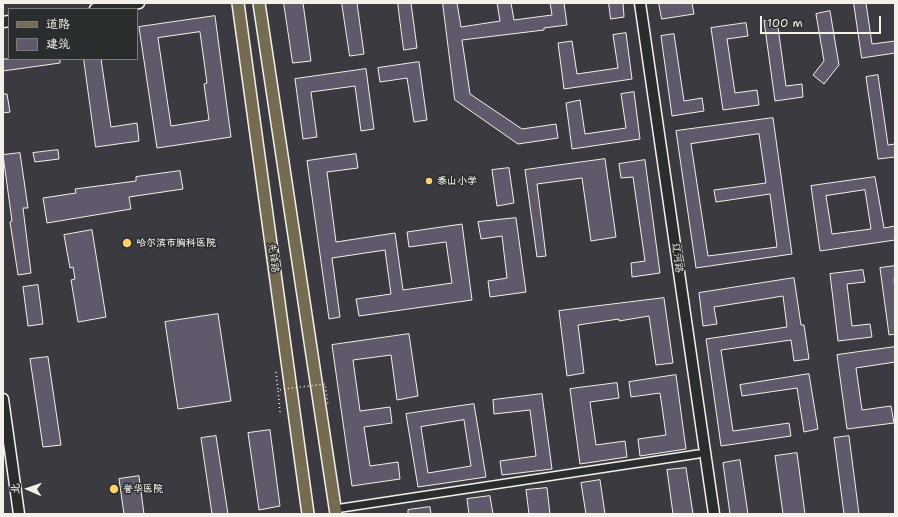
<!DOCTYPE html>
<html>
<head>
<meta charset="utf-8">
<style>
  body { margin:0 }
  #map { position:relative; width:898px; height:517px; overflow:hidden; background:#3a3a40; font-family:"Shantell Sans","LXGW WenKai TC",sans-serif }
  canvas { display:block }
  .frame { position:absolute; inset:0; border:4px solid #f4f1e8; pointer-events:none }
  .legend { position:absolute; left:8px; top:8px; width:130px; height:52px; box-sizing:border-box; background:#2a2d2e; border:1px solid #7b7b78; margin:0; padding:5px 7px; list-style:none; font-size:12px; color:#f4f1e8 }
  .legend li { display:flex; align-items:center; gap:8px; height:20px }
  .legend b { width:20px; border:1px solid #7b7b78 }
  .north { position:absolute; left:8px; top:469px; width:40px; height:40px; -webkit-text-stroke:3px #2a2d2e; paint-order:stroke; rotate:272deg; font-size:11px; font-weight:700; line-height:16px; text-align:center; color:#f4f1e8 }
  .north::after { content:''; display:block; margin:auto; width:14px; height:18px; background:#f4f1e8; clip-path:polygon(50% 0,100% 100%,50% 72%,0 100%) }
  .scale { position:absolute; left:760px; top:16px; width:121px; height:18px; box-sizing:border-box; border:2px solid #f4f1e8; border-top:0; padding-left:5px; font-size:12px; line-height:14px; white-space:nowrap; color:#f4f1e8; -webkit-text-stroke:3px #2a2d2e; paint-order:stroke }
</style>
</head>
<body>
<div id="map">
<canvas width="898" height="517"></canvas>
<div class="frame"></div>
<ul class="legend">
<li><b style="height:5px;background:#746b52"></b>道路</li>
<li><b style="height:11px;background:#5f596b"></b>建筑</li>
</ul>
<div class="north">北</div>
<div class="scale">100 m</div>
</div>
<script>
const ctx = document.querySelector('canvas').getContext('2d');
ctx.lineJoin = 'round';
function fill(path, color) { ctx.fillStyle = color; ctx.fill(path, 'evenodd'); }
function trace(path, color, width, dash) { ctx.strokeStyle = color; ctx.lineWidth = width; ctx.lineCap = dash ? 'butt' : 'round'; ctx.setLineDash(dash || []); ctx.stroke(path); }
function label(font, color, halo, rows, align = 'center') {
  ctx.font = font + ' "Shantell Sans","LXGW WenKai TC",sans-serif'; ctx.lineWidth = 3; ctx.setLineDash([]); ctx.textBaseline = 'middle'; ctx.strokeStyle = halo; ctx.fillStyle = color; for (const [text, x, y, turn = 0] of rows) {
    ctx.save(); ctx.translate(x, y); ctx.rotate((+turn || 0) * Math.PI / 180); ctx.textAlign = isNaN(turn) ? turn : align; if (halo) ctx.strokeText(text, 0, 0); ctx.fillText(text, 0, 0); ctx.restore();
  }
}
const building = new Path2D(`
  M 284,3 L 303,3 L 311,61 L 293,63 Z
  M 342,3 L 357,3 L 364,54 L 350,56 Z
  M 398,3 L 411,3 L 417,48 L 404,50 Z
  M 443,3 L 457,3 L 461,27 L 500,21 L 497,3 L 511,3 L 514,20 L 552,15 L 550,3 L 564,3 L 567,25 L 544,28 L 544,30 L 462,40 L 470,94 L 522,129 L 556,124 L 558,138 L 518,144 L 455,100 Z
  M 609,3 L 623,3 L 624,17 L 611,19 Z
  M 659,3 L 692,3 L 694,14 L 662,19 Z
  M 854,3 L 866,3 L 872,44 L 895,41 L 895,53 L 862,58 Z
  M 830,11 L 839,65 L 824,84 L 813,75 L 824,61 L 816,14 Z
  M 215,16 L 231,137 L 157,148 L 139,27 ZM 200,32 L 207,83 L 204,84 L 209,120 L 171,126 L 158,38 Z
  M 777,20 L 786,86 L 802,84 L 803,97 L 775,101 L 764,21 Z
  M 746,23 L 748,36 L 727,39 L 735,93 L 757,90 L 759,105 L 723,110 L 711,28 Z
  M 626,33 L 632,79 L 564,89 L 558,43 L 572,41 L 577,74 L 618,68 L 613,35 Z
  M 674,34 L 684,101 L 702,98 L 704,111 L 672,116 L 661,36 Z
  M 3,59 L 60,59 L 60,63 L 3,71 Z
  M 84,59 L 101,59 L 111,127 L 137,123 L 139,141 L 96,147 Z
  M 419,62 L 427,120 L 414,122 L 407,78 L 380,82 L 378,68 Z
  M 366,69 L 374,129 L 361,131 L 355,86 L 311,92 L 317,137 L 303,139 L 295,79 Z
  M 878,75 L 888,145 L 895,144 L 895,157 L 878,159 L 866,77 Z
  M 634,92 L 640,139 L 572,149 L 566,103 L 580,100 L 585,134 L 626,128 L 621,94 Z
  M 3,94 L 7,94 L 10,112 L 3,113 Z
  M 773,118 L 792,254 L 696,268 L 676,131 ZM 759,134 L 766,183 L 714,190 L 716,202 L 770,194 L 777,247 L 708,256 L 691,144 Z
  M 58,150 L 59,159 L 35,162 L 33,153 Z
  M 20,153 L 28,208 L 23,208 L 31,273 L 18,275 L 10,222 L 12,221 L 3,155 Z
  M 356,154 L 358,168 L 327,172 L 336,242 L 395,233 L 403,290 L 452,283 L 446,242 L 409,247 L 407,232 L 462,224 L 472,300 L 359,316 L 356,299 L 391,294 L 385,250 L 332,258 L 340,317 L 329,319 L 307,161 Z
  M 605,159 L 616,237 L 591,241 L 582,178 L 537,184 L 546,256 L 537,257 L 525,170 Z
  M 645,160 L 660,273 L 632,277 L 631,263 L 645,261 L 633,177 L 621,178 L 619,164 Z
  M 509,168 L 514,203 L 497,206 L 492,170 Z
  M 180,171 L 183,189 L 129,197 L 131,209 L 47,223 L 43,198 L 76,193 L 75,189 L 136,181 L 136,177 Z
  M 875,177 L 884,228 L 895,226 L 895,240 L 820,251 L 811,186 ZM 865,190 L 871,229 L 832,234 L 826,196 Z
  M 516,218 L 526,292 L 490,297 L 488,281 L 507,278 L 502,236 L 481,239 L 478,222 Z
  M 92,230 L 106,317 L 78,322 L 71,280 L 75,279 L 73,267 L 70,268 L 64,235 Z
  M 895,266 L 895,279 L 894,279 L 895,289 L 895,334 L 889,335 L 880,268 Z
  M 863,270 L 865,282 L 847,284 L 852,326 L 870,324 L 872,337 L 838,341 L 830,274 Z
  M 794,278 L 801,325 L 804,325 L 809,359 L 794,361 L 791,340 L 721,350 L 733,431 L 789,423 L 791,436 L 721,446 L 706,339 L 787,327 L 783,296 L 714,307 L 717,324 L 703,326 L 699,293 Z
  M 38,285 L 43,324 L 28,326 L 23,287 Z
  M 664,298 L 673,363 L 656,365 L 649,316 L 619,321 L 619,319 L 578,325 L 584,373 L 567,376 L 559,311 Z
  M 218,314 L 231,401 L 178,409 L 165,322 Z
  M 409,334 L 418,396 L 397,400 L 391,355 L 353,360 L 360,411 L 390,407 L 392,423 L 364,427 L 370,466 L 398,462 L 400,479 L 352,486 L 332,345 Z
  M 895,347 L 895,362 L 856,368 L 862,410 L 891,406 L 894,423 L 847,429 L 837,355 Z
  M 48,357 L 61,445 L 43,447 L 30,359 Z
  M 809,374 L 818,429 L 804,432 L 797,388 L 742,396 L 740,385 Z
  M 676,375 L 686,449 L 640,456 L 638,439 L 666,435 L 660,393 L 631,397 L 629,382 Z
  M 617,383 L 619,398 L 590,402 L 596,445 L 625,441 L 627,457 L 580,464 L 570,389 Z
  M 542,394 L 552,469 L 502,475 L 500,461 L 536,456 L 530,410 L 494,414 L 493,400 Z
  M 474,404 L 486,477 L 418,487 L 406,414 ZM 464,420 L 471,466 L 428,473 L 421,427 Z
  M 270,430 L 280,506 L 259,510 L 248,433 Z
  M 216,436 L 228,514 L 212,514 L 201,438 Z
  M 849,436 L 859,514 L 844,514 L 834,438 Z
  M 797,453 L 805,514 L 783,514 L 775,456 Z
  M 740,460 L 748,514 L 730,514 L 723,463 Z
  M 686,468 L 693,514 L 673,514 L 667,470 Z
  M 139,476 L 144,514 L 124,514 L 119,479 Z
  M 600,480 L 605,514 L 586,514 L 581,483 Z
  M 547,488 L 550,514 L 529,514 L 526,490 Z
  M 490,496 L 493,514 L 469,514 L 467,499 Z
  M 430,507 L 431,514 L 408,514 L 408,510 Z`);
fill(building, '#5f596b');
trace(building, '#f4f1e8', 1);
const street = new Path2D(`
  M 335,509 L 698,454`);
const secondary = new Path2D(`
  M 640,3 L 714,514
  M 95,9 L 139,3
  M 3,22 L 9,21
  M 3,399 L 19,514`);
const primary = new Path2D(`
  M 238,3 L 308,514
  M 259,3 L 336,514`);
trace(street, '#f4f1e8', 10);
trace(secondary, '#f4f1e8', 13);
trace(primary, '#f4f1e8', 14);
trace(new Path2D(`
  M 276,372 L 278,390`), '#f4f1e8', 1.5, [1, 3]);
trace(street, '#2a2d2e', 7);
trace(secondary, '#2a2d2e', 10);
trace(primary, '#746b52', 11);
trace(new Path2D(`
  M 280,412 L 278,390 L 325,384 L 328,405`), '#f4f1e8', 1.5, [1, 3]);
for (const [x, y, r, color] of [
  [429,181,4,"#ffd166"],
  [127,243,5,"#ffd166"],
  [114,489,5,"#ffd166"]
]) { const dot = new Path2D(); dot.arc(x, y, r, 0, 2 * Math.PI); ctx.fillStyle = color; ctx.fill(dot); trace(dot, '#2a2d2e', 1.5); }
label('bold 10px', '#f4f1e8', '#2a2d2e', [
  ["泰山小学",437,181],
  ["哈尔滨市胸科医院",136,243],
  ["誉华医院",123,489]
], 'left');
label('10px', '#f4f1e8', '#2a2d2e', [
  ["先锋路",273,258,82],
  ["辽河路",677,258,82]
]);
</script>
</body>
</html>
